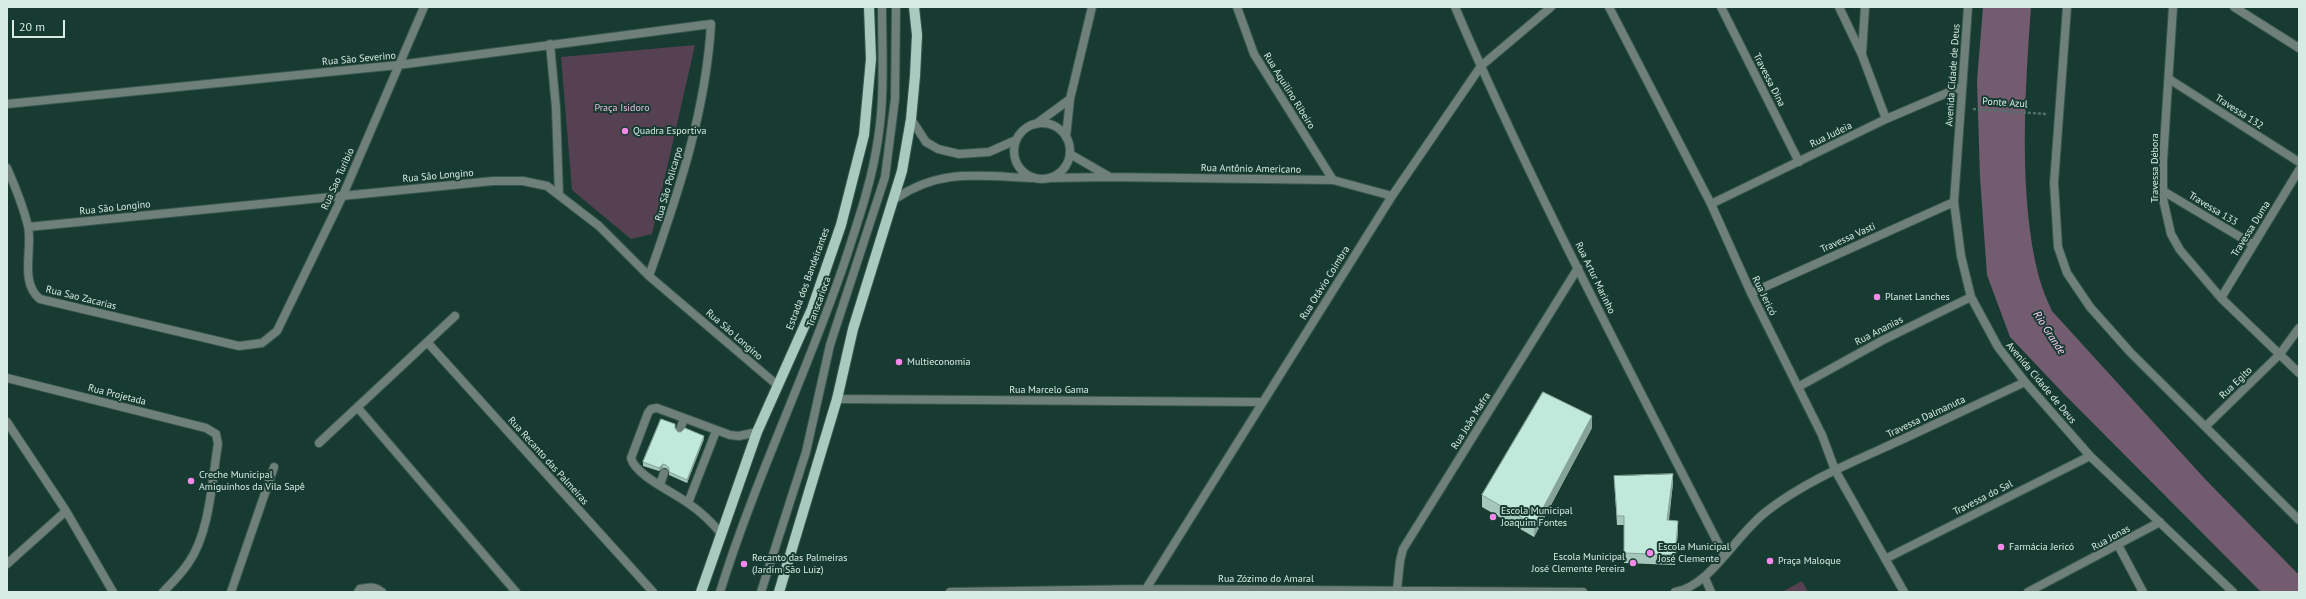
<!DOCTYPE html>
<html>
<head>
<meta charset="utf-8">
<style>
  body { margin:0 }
  #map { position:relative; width:2306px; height:599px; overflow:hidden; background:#173b31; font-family:"PT Sans",sans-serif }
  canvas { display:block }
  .frame { position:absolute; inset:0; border:8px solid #d7ebe4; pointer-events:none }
  .scale { position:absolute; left:12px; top:20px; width:53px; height:18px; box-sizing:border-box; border:2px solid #d7ebe4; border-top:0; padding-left:5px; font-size:12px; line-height:14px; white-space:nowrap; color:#d7ebe4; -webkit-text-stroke:3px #173b31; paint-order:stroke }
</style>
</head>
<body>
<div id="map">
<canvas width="2306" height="599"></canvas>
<div class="frame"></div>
<div class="scale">20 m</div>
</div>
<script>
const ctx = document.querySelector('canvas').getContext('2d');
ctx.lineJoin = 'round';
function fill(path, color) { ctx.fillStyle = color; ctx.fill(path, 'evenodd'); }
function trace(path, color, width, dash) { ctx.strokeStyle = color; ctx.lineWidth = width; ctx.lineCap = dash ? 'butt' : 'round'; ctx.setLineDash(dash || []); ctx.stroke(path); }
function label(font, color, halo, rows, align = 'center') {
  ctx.font = font + ' "PT Sans",sans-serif'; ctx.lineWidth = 4; ctx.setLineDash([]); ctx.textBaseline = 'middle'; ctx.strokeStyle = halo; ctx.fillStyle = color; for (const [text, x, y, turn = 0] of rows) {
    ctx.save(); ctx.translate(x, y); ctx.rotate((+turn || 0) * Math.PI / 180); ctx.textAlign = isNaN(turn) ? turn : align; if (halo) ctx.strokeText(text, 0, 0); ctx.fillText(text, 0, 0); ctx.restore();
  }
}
fill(new Path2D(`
  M 695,45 L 652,234 L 631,239 L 572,190 L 561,57 Z
  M 1802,581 L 1808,592 L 1782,592 Z`), '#564153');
fill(new Path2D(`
  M 1983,7 L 2031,7 C 2025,90 2018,197 2039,277 C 2042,289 2047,300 2052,311 L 2205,479 L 2299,575 L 2299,592 L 2261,592 L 2063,393 L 2010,337 L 1987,275 L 1980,177 L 1977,81 Z`), '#745c70');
const service = new Path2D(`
  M 680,430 L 684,418
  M 660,485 L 664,473
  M 688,503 L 716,431
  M 722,535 C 712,522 701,512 688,503 C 673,492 635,475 631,458 L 648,413 L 651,409 L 657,408 L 730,435 L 739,436 L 757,432
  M 231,592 L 274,467
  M 358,592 L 360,589 C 369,587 374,586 382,592
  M 720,592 C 755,479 807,373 845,261 C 858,221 872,181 878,139 C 885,96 882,51 882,7
  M 761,592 L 806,452 L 830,345 L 885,177 L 895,99 L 896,7`);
const minor = new Path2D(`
  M 1237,7 L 1254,54 L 1333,180
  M 1455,7 C 1535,194 1632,374 1724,555
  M 1609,7 L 1711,204 L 1751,293 L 1822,435 L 1835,470 L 1904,592
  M 1721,7 L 1799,162
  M 1839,7 L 1862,55 L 1886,119
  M 1968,7 L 1954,202 L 1961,256 L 1971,297 L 1998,347 L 2025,382 L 2090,456 L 2233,592
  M 2067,7 L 2054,183 L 2058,247 L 2067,273 L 2090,307 L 2130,352 L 2299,520
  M 2173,7 L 2163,161 L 2163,199 L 2171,234 L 2180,250 L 2221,298 L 2299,373
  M 2234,7 L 2299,48
  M 550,44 L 556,108 L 559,195
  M 1862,54 L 1865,7
  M 2169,79 L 2299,162
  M 7,104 L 398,65 L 711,24 C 706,111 678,194 649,276
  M 1070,154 L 1108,176
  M 7,168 C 15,186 23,206 28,226 C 33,248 19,283 40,299 L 239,346 L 262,343 L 277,331 L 343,195 L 424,7
  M 1050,178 L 1109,177 L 1333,180 L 1392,196
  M 2163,191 L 2252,244
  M 1711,204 L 1886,119 L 1961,87
  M 28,227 L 493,181 L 523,181 L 547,186 L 599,226 L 649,276 L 776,384
  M 1751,293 L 1954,202
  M 2221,298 L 2299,170
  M 428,343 L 653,592
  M 7,378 L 206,428 L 216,434 L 218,444 C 212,479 210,532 189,562 C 182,573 172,583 163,592
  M 1798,387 L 1883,340 L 1971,297
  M 837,399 L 1262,402
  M 358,408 L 516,592
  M 7,422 L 66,511 L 113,592
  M 2206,426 L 2280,354 L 2299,328
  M 319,443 L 455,316
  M 2118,545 L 2143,592
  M 1885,559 L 2090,456
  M 7,564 L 66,511
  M 1705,578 L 1711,592
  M 1397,590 L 1400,561 L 1403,549 L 1578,268
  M 950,592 L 1145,589 L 1583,592
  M 1144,592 L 1392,196 L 1481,66 L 1551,7
  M 1675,592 C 1711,586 1736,534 1767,511 C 1807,480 1855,461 1901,440 C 1942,421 1983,402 2025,382
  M 2028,592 L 2160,522`);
const tertiary = new Path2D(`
  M 911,119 L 926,142 L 938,149 L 959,154 L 989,152 L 1016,140
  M1014 151a28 28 0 1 1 56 0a28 28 0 1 1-56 0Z
  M 1036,124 L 1070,99
  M 1066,137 L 1070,99 L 1092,7
  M 895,199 C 940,168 979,176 1031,178`);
const primary = new Path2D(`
  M 701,592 L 757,432 L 812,309 L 841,225 L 864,135 L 871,59 L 869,7
  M 779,592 L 837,399 L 853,329 L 902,171 L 911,119 L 915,76 L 917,35 L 914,7`);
trace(service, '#36574e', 10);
trace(minor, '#36574e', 10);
trace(tertiary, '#36574e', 10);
trace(primary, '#36574e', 12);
trace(new Path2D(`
  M 1973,109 L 2047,114`), '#527168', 2.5, [3, 2]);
trace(service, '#6f7f79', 8);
trace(minor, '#6f7f79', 8);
trace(tertiary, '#6f7f79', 8);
trace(primary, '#a9cabf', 10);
fill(new Path2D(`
  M 675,428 L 678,432 L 704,439 L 687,483 L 669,475 L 669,471 L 666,468 L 663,468 L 659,471 L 643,466 L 643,462 Z
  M 1592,428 L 1534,537 L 1482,507 L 1482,495 Z
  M 1614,476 L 1673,483 L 1669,520 L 1678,530 L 1675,565 L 1624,563 L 1624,525 L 1617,525 Z`), '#a5c8bc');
fill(new Path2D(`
  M 1592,416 L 1592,428 L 1534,537 L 1534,525 Z
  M 704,436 L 704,439 L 687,483 L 687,480 Z
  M 663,464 L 663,468 L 659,471 L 659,468 Z
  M 1673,474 L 1673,483 L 1667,530 L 1667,520 Z
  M 1678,521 L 1678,530 L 1675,565 L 1675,555 Z`), '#86a299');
const building = new Path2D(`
  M 1543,392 L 1592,416 L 1534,525 L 1482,495 Z
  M 661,419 L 675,424 L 675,428 L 678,432 L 681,432 L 685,428 L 704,436 L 687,480 L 669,472 L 669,468 L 666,465 L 663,464 L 659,468 L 643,462 Z
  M 1673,474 L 1667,520 L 1678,521 L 1675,555 L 1624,553 L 1624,516 L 1617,516 L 1614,476 Z`);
fill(building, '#c0e8db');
trace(building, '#86a299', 1);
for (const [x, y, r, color] of [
  [625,131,4,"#f788eb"],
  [1877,297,4,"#f788eb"],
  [899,362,4,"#f788eb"],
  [191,481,4,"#f788eb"],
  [1493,517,4,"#f788eb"],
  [2001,547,4,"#f788eb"],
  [1650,553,4,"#f788eb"],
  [1770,561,4,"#f788eb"],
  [1633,563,4,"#f788eb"],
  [744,564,4,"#f788eb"]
]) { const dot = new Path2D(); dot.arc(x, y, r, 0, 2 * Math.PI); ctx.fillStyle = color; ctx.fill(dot); trace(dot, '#173b31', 1.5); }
label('10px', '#d7ebe4', '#173b31', [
  ["Rua São Severino",359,59,-5],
  ["Avenida Cidade de Deus",1953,75,-86],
  ["Travessa Dina",1769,80,63],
  ["Rua Aquilino Ribeiro",1289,91,58],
  ["Ponte Azul",2005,103,4],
  ["Travessa 132",2239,112,33],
  ["Rua Judeia",1831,135,-26],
  ["Travessa Débora",2155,168,-90],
  ["Rua Antônio Americano",1251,169,1],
  ["Rua São Longino",438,176,-5],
  ["Rua Sao Turibio",338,179,-66],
  ["Rua São Policarpo",669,184,-74],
  ["Rua São Longino",115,208,-6],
  ["Travessa 133",2213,209,31],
  ["Travessa Duma",2251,229,-58],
  ["Travessa Vasti",1848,238,-24],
  ["Rua Artur Marinho",1595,278,64],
  ["Estrada dos Bandeirantes",808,279,-70],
  ["Rua Otávio Coimbra",1325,283,-58],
  ["Rua Jericó",1764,296,64],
  ["Rua Sao Zacarias",81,298,14],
  ["Transcarioca",819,302,-70],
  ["Rua Ananias",1879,331,-27],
  ["Rua São Longino",734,335,41],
  ["Avenida Cidade de Deus",2041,383,50],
  ["Rua Egito",2236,383,-44],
  ["Rua Marcelo Gama",1049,390],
  ["Rua Projetada",117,395,14],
  ["Travessa Dalmanuta",1926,417,-25],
  ["Rua João Mafra",1471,421,-58],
  ["Rua Recanto das Palmeiras",548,461,48],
  ["Travessa do Sal",1983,498,-27],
  ["Rua Jonas",2111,538,-29],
  ["Rua Zózimo do Amaral",1266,579]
]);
label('10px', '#ebbde4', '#173b31', [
  ["Praça Isidoro",622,108]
]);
label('10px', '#d7ebe4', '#173b31', [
  ["Quadra Esportiva",633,131],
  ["Planet Lanches",1885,297],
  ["Multieconomia",907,362],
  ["Creche Municipal",199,475],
  ["Amiguinhos da Vila Sapê",199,487],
  ["Escola Municipal",1501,511],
  ["Joaquim Fontes",1501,523],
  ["Escola Municipal",1658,547],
  ["José Clemente",1658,559],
  ["Farmácia Jericó",2009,547],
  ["Escola Municipal",1625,557,"right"],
  ["José Clemente Pereira",1625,569,"right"],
  ["Recanto das Palmeiras",752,558],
  ["(Jardim São Luiz)",752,570],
  ["Praça Maloque",1778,561]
], 'left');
label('italic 11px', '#fed0f7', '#173b31', [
  ["Rio Grande",2049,333,57]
]);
</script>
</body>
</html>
